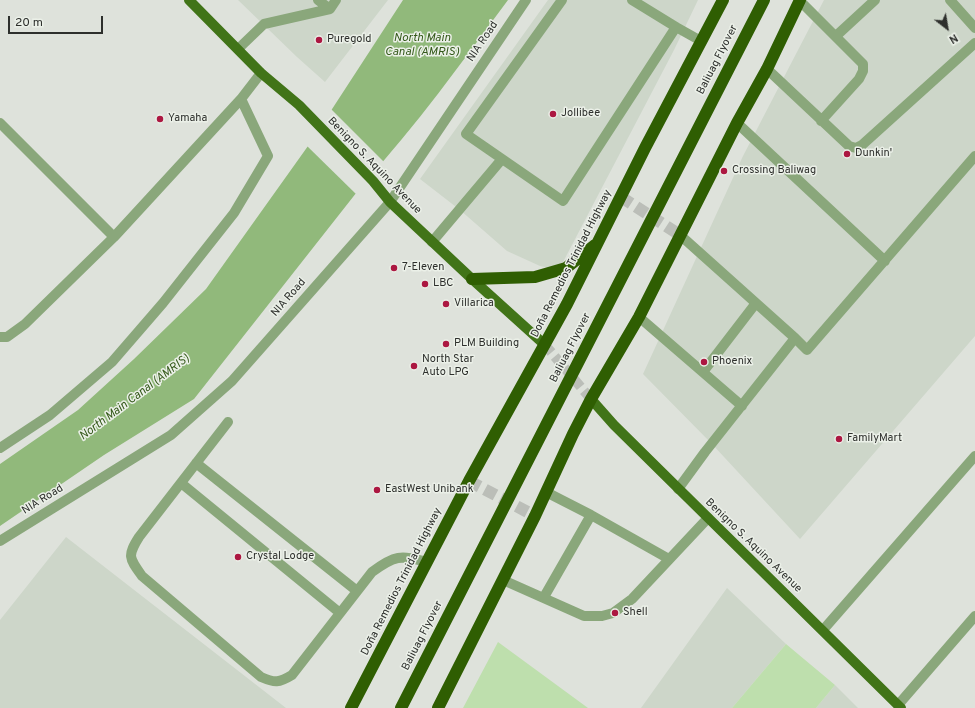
<!DOCTYPE html>
<html>
<head>
<meta charset="utf-8">
<style>
  body { margin:0 }
  #map { position:relative; width:975px; height:708px; overflow:hidden; background:#dee2db; font-family:Overpass,sans-serif }
  canvas { display:block }
  .north { position:absolute; left:927px; top:8px; width:40px; height:40px; -webkit-text-stroke:3px #ebf0e8; paint-order:stroke; rotate:149deg; font-size:11px; font-weight:700; line-height:16px; text-align:center; color:#2d2f2c }
  .north::after { content:''; display:block; margin:auto; width:14px; height:18px; background:#2d2f2c; clip-path:polygon(50% 0,100% 100%,50% 72%,0 100%) }
  .scale { position:absolute; left:8px; top:16px; width:95px; height:18px; box-sizing:border-box; border:2px solid #2d2f2c; border-top:0; padding-left:5px; font-size:12px; line-height:14px; white-space:nowrap; color:#2d2f2c; -webkit-text-stroke:3px #ebf0e8; paint-order:stroke }
</style>
</head>
<body>
<div id="map">
<canvas width="975" height="708"></canvas>
<div class="north">N</div>
<div class="scale">20 m</div>
</div>
<script>
const ctx = document.querySelector('canvas').getContext('2d');
ctx.lineJoin = 'round';
function fill(path, color) { ctx.fillStyle = color; ctx.fill(path, 'evenodd'); }
function trace(path, color, width, dash) { ctx.strokeStyle = color; ctx.lineWidth = width; ctx.lineCap = dash ? 'butt' : 'round'; ctx.setLineDash(dash || []); ctx.stroke(path); }
function label(font, color, halo, rows, align = 'center') {
  ctx.font = font + ' Overpass,sans-serif'; ctx.lineWidth = 3; ctx.setLineDash([]); ctx.textBaseline = 'middle'; ctx.strokeStyle = halo; ctx.fillStyle = color; for (const [text, x, y, turn = 0] of rows) {
    ctx.save(); ctx.translate(x, y); ctx.rotate((+turn || 0) * Math.PI / 180); ctx.textAlign = isNaN(turn) ? turn : align; if (halo) ctx.strokeText(text, 0, 0); ctx.fillText(text, 0, 0); ctx.restore();
  }
}
fill(new Path2D(`
  M 238,0 L 388,0 L 325,82 L 297,57 Z
  M 548,0 L 698,0 L 674,50 L 562,264 L 549,268 L 540,266 L 507,251 L 460,210 L 420,179 Z
  M 824,0 L 975,0 L 975,336 L 800,539 L 712,444 L 643,374 L 743,156 Z
  M 66,537 L 286,708 L 0,708 L 0,620 Z
  M 727,588 L 786,644 L 732,708 L 641,708 Z
  M 835,685 L 858,708 L 816,708 Z`), '#cdd6c9');
fill(new Path2D(`
  M 498,642 L 588,708 L 463,708 Z
  M 786,644 L 835,685 L 816,708 L 732,708 Z`), '#bedfad');
fill(new Path2D(`
  M 403,0 L 508,0 C 462,62 416,126 364,183 L 194,399 L 104,455 L 0,526 L 0,464 L 78,410 L 134,359 L 206,289 L 308,146 Z`), '#91b97b');
fill(new Path2D(`
  M 329,107 L 385,163 L 357,195 L 306,145 Z`), '#dee2db');
trace(new Path2D(`
  M 545,345 L 591,399`), '#bbbeb8', 10, [10, 5]);
trace(new Path2D(`
  M 621,197 L 680,235
  M 469,481 L 535,516`), '#bbbeb8', 12, [12, 6]);
trace(new Path2D(`
  M 318,0 L 330,9
  M 562,0 L 466,134 L 563,201 L 676,27 L 632,0
  M 950,0 L 975,28
  M 800,1 L 863,64 L 863,71 L 859,79 L 821,121
  M 676,27 L 701,41
  M 836,36 L 875,0
  M 238,49 L 264,24 L 330,9 L 336,0
  M 767,69 L 849,146 L 856,148 L 862,145 L 975,43
  M 0,123 L 114,237 L 25,324 L 7,337 L 0,337
  M 737,123 L 885,261
  M 114,237 L 241,99 L 261,73
  M 432,242 L 502,159
  M 639,317 L 742,406
  M 795,338 L 807,350 L 975,156
  M 703,372 L 756,303
  M 228,422 L 139,537 C 127,556 129,558 142,576 L 261,677 C 275,683 279,683 292,675 L 372,572 C 395,555 400,555 427,562
  M 0,448 L 50,415 L 112,362 L 163,303 L 234,213 L 268,156 L 241,99
  M 196,463 L 357,591
  M 181,483 L 340,613
  M 678,489 L 705,452 L 795,338 L 680,235
  M 546,492 L 591,515 L 669,559
  M 0,541 L 171,435 L 232,381 L 390,202 L 526,0
  M 503,580 L 584,616 L 602,616 L 613,613 L 632,599 L 708,518
  M 544,597 L 591,515
  M 823,630 L 975,456
  M 898,705 L 975,616`), '#8aa77b', 10);
trace(new Path2D(`
  M 189,0 L 261,73 L 299,105 L 373,181 L 390,202 L 472,279 L 545,345
  M 591,399 L 614,425 L 901,708`), '#417418', 10);
trace(new Path2D(`
  M 472,279 L 535,277 L 566,268 L 595,245
  M 351,708 L 469,481 L 567,304 L 645,148 L 723,0
  M 438,708 L 535,516 L 573,434 L 591,399 L 639,317 L 737,123 L 767,69 L 800,0`), '#2f5e02', 12);
trace(new Path2D(`
  M 401,708 L 764,0`), '#2f5e02', 12);
for (const [x, y, r, color] of [
  [319,40,4,"#ac1741"],
  [553,114,4,"#ac1741"],
  [160,119,4,"#ac1741"],
  [847,154,4,"#ac1741"],
  [724,171,4,"#ac1741"],
  [394,268,4,"#ac1741"],
  [425,284,4,"#ac1741"],
  [446,304,4,"#ac1741"],
  [446,344,4,"#ac1741"],
  [704,362,4,"#ac1741"],
  [414,366,4,"#ac1741"],
  [839,439,4,"#ac1741"],
  [377,490,4,"#ac1741"],
  [238,557,4,"#ac1741"],
  [615,613,4,"#ac1741"]
]) { const dot = new Path2D(); dot.arc(x, y, r, 0, 2 * Math.PI); ctx.fillStyle = color; ctx.fill(dot); trace(dot, '#ebf0e8', 1.5); }
label('11px', '#2d2f2c', '#ebf0e8', [
  ["Puregold",327,40],
  ["Jollibee",561,114],
  ["Yamaha",168,119],
  ["Dunkin'",855,154],
  ["Crossing Baliwag",732,171],
  ["7-Eleven",402,268],
  ["LBC",433,284],
  ["Villarica",454,304],
  ["PLM Building",454,344],
  ["North Star",422,360],
  ["Auto LPG",422,373],
  ["Phoenix",712,362],
  ["FamilyMart",847,439],
  ["EastWest Unibank",385,490],
  ["Crystal Lodge",246,557],
  ["Shell",623,613]
], 'left');
label('11px', '#2d2f2c', '#ebf0e8', [
  ["NIA Road",483,42,-56],
  ["Baliuag Flyover",718,60,-63],
  ["Benigno S. Aquino Avenue",374,166,46],
  ["Doña Remedios Trinidad Highway",572,264,-63],
  ["NIA Road",289,298,-49],
  ["Baliuag Flyover",571,348,-63],
  ["NIA Road",43,500,-32],
  ["Benigno S. Aquino Avenue",753,546,44],
  ["Doña Remedios Trinidad Highway",402,582,-63],
  ["Baliuag Flyover",423,636,-63]
]);
label('italic 12px', '#34591a', '#ebf0e8', [
  ["North Main",422,39],
  ["Canal (AMRIS)",422,53],
  ["North Main Canal (AMRIS)",135,398,-37]
]);
</script>
</body>
</html>
